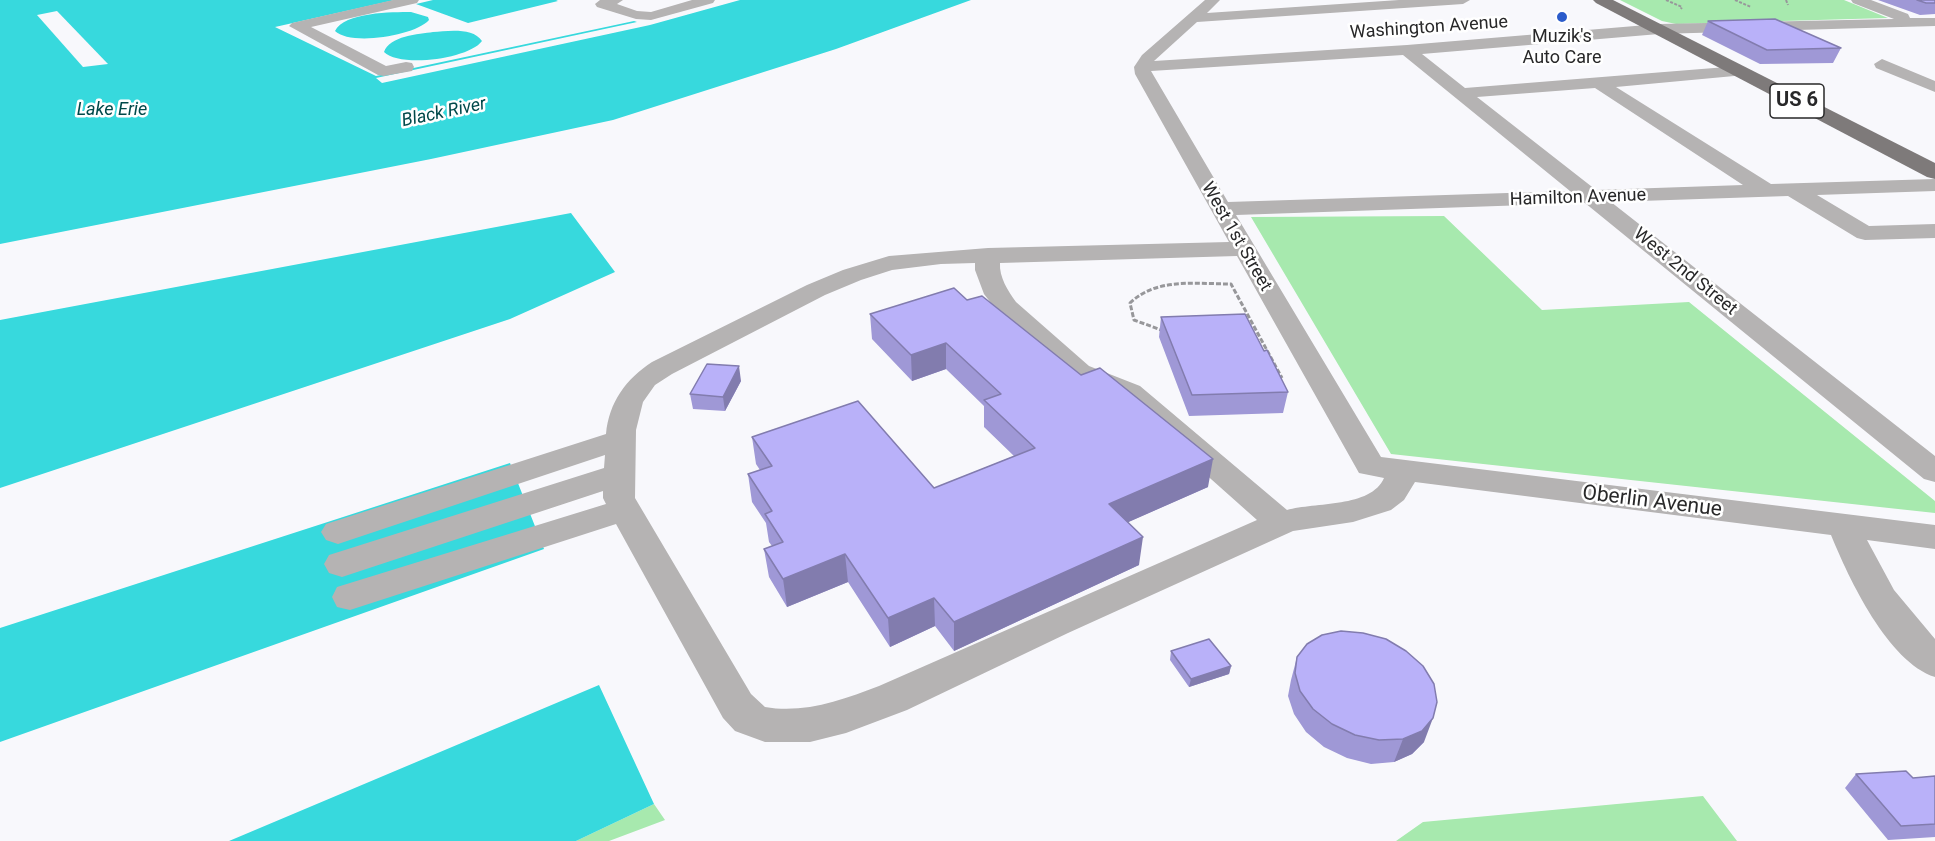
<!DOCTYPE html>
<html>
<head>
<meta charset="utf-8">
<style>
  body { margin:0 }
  canvas { display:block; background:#f8f8fc }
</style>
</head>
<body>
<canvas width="1935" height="841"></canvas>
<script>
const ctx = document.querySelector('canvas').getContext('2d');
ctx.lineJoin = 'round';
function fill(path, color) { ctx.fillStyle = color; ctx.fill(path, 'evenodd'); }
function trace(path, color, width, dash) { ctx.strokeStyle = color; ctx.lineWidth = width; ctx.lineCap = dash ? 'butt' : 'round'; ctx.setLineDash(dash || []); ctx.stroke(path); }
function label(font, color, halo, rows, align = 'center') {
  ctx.font = font + ' Roboto,sans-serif'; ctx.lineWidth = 5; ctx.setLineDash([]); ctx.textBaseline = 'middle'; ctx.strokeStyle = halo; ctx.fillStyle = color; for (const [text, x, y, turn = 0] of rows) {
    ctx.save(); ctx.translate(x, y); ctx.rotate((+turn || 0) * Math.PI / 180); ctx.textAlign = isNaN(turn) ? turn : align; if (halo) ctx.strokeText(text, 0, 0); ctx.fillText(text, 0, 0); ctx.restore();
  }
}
fill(new Path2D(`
  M 1620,0 L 1844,0 L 1888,18 L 1676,24 L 1662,21 Z
  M 1444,216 L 1542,310 L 1689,302 L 1935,501 L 1935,513 L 1391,454 L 1251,217 Z
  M 1703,796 L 1737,841 L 1396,841 L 1423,822 Z
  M 654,804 L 665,820 L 609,841 L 576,841 Z`), '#a7e9ae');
fill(new Path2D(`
  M 0,0 L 395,0 L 275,27 L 376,76 L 634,21 L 637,22 L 376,78 L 382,83 L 650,25 L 740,0 L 971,0 L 836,49 L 613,120 L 431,159 L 0,244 Z
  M 433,0 L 556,0 L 558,1 L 468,23 L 416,4 Z
  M 411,12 L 428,17 L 429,20 C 415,36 350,46 335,31 C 344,12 393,12 411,12 Z
  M 433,32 C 447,31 473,27 482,41 C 469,59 400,68 384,52 C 389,36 419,34 433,32 Z
  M 571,213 L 615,272 L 510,319 L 0,488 L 0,320 Z
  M 510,463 L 544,549 L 0,742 L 0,628 Z
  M 599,685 L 654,804 L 576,841 L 229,841 Z`), '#37d9dd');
fill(new Path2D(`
  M 57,11 L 108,64 L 83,67 L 37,15 Z`), '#f8f8fc');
trace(new Path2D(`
  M 1666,0 L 1682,7 L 1681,9
  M 1735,0 L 1751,7
  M 1786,0 L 1788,5`), '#97979a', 2, [3, 1.5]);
trace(new Path2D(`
  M 1164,331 L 1134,320 L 1130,303 C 1157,277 1197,284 1231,284 L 1282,378`), '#97979a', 3, [5, 2]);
fill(new Path2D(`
  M 393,0 L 419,0 L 417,3 L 311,27 L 386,66 L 406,62 L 412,63 L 414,67 L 412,71 L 384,76 L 378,75 L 289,26 L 292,23 Z
  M 600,0 L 623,0 L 617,4 L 637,11 L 651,12 L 692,0 L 715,0 L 713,3 L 651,20 L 636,19 L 597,7 L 595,4 Z
  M 1205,0 L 1220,0 L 1207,13 L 1399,0 L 1470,0 L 1463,4 L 1197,22 L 1154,61 L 1407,45 L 1659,24 L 1894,19 L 1853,3 L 1851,0 L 1871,0 L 1908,14 L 1910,18 L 1935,18 L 1935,26 L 1659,34 L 1422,54 L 1465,88 L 1739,66 L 1747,71 L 1745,75 L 1616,87 L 1771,184 L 1935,179 L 1935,191 L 1817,195 L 1869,226 L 1935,224 L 1935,238 L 1865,240 L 1857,238 L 1788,196 L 1611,202 L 1935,456 L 1935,482 L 1924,479 L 1585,203 L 1236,215 L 1381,457 L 1935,525 L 1935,549 L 1867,540 L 1894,590 L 1935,639 L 1935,677 C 1888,662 1849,579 1831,535 L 1415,482 L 1404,500 L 1391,510 L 1353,522 L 1293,531 L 1068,633 L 907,710 L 846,733 L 810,742 L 765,742 L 735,731 L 723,718 L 616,524 L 350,610 L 337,607 L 332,597 L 337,587 L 606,504 L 603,498 L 603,491 L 342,577 L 329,573 L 324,564 L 329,555 L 604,468 L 605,455 L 338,544 L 326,540 L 321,532 L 326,524 L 606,434 C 609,402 626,379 652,362 L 807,285 L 843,270 L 889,256 L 988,248 L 1229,242 L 1135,74 L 1134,67 L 1142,55 ZM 1403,55 L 1570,191 L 1228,202 L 1151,71 ZM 1595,88 L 1743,185 L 1596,190 L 1477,97 ZM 1237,256 L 1359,473 L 1384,478 C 1371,508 1315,502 1287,510 L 1140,386 L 1089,366 L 1016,302 C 1008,291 999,277 1000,263 ZM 975,263 L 975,270 L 984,294 L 998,312 L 1069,378 L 1120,398 L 1257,520 L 879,686 C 842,700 804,714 765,707 L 751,694 L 635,498 L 636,430 L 643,402 L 655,385 L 672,374 L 825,295 L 861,280 L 892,270 L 941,264 Z
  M 1882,59 L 1935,81 L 1935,92 L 1876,68 L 1874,64 Z`), '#b5b3b3');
fill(new Path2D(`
  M 1593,0 L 1613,0 L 1935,163 L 1935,179 L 1927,177 L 1596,3 Z`), '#7e7a7a');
fill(new Path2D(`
  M 1878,0 L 1935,0 L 1935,14 L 1920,15 Z
  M 1708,21 L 1841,48 L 1833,63 L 1760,64 L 1702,35 Z
  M 967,300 L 1208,487 L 1128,522 L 1139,565 L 954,651 L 935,626 L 890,647 L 848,582 L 787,607 L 769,577 L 764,549 L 772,546 L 769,542 L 766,523 L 752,502 L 748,474 L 760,470 L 756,464 L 752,437 L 934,488 L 1014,456 L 984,427 L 984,406 L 946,369 L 912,381 L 872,339 L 870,314 Z
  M 1161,317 L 1264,351 L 1288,392 L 1283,413 L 1189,416 L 1159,337 Z
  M 741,381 L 725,411 L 693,409 L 690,394 Z
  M 1171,651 L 1231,666 L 1229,674 L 1189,687 L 1170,660 Z
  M 1297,657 L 1424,742 L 1412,754 L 1394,762 L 1371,764 L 1347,758 L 1324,747 L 1306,732 L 1294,714 L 1288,696 L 1291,680 Z
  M 1856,774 L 1913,778 L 1935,776 L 1935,837 L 1888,840 L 1845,788 Z`), '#9f98d6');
fill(new Path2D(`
  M 946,343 L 946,369 L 912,381 L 911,355 Z
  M 739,366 L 741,381 L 725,411 L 723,397 Z
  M 1213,459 L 1208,487 L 1106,532 L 1109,504 Z
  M 1143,537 L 1139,565 L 954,651 L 954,622 Z
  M 845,554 L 848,582 L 787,607 L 783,579 Z
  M 934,598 L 935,626 L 890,647 L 888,618 Z
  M 1231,666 L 1229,674 L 1189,687 L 1191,679 Z
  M 1433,718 L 1424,742 L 1412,754 L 1394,762 L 1403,739 Z`), '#827cae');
const building = new Path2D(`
  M 1917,0 L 1935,0 L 1935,3 L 1926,3 Z
  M 1775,19 L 1841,48 L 1767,50 L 1708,21 Z
  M 954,288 L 967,300 L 982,296 L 1081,375 L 1100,368 L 1213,459 L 1109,504 L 1143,537 L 954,622 L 934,598 L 888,618 L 845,554 L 783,579 L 764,549 L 783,542 L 765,514 L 772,511 L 748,474 L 772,466 L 752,437 L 858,401 L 934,488 L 1035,448 L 984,400 L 1001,394 L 946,343 L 911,355 L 870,314 Z
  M 1245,314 L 1264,351 L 1267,350 L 1288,392 L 1192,395 L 1161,317 Z
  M 707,364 L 739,366 L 723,397 L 690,394 Z
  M 1341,631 L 1363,633 L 1386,639 L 1406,651 L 1423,666 L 1434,684 L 1437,702 L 1433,718 L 1422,731 L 1403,739 L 1379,740 L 1355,735 L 1332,724 L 1313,709 L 1300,691 L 1295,673 L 1297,657 L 1307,644 L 1322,635 Z
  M 1209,639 L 1231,666 L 1191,679 L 1171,651 Z
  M 1906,771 L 1913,778 L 1935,776 L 1935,824 L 1901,826 L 1856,774 Z`);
fill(building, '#b9b1f9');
trace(building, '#827cae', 1.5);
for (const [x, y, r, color] of [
  [1562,17,6,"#2c5ccb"]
]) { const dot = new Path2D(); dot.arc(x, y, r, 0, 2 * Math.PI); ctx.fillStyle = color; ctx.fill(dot); trace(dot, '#fff', 2); }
label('18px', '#282829', '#fff', [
  ["Washington Avenue",1429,28,-4],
  ["Hamilton Avenue",1578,198,-2],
  ["West 1st Street",1236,237,60],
  ["West 2nd Street",1685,272,39]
]);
label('18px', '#282829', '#fff', [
  ["Muzik's",1562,37],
  ["Auto Care",1562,58]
]);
label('italic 18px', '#00494a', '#fff', [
  ["Lake Erie",112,110],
  ["Black River",444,113,-12]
]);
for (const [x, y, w] of [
  [1797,101,54]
]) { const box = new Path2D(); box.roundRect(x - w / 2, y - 17, w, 34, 4.5); ctx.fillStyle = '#fff'; ctx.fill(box); trace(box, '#282829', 1.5); }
label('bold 20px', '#282829', null, [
  ["US 6",1797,101]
]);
label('21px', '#282829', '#fff', [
  ["Oberlin Avenue",1652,502,7]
]);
</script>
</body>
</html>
